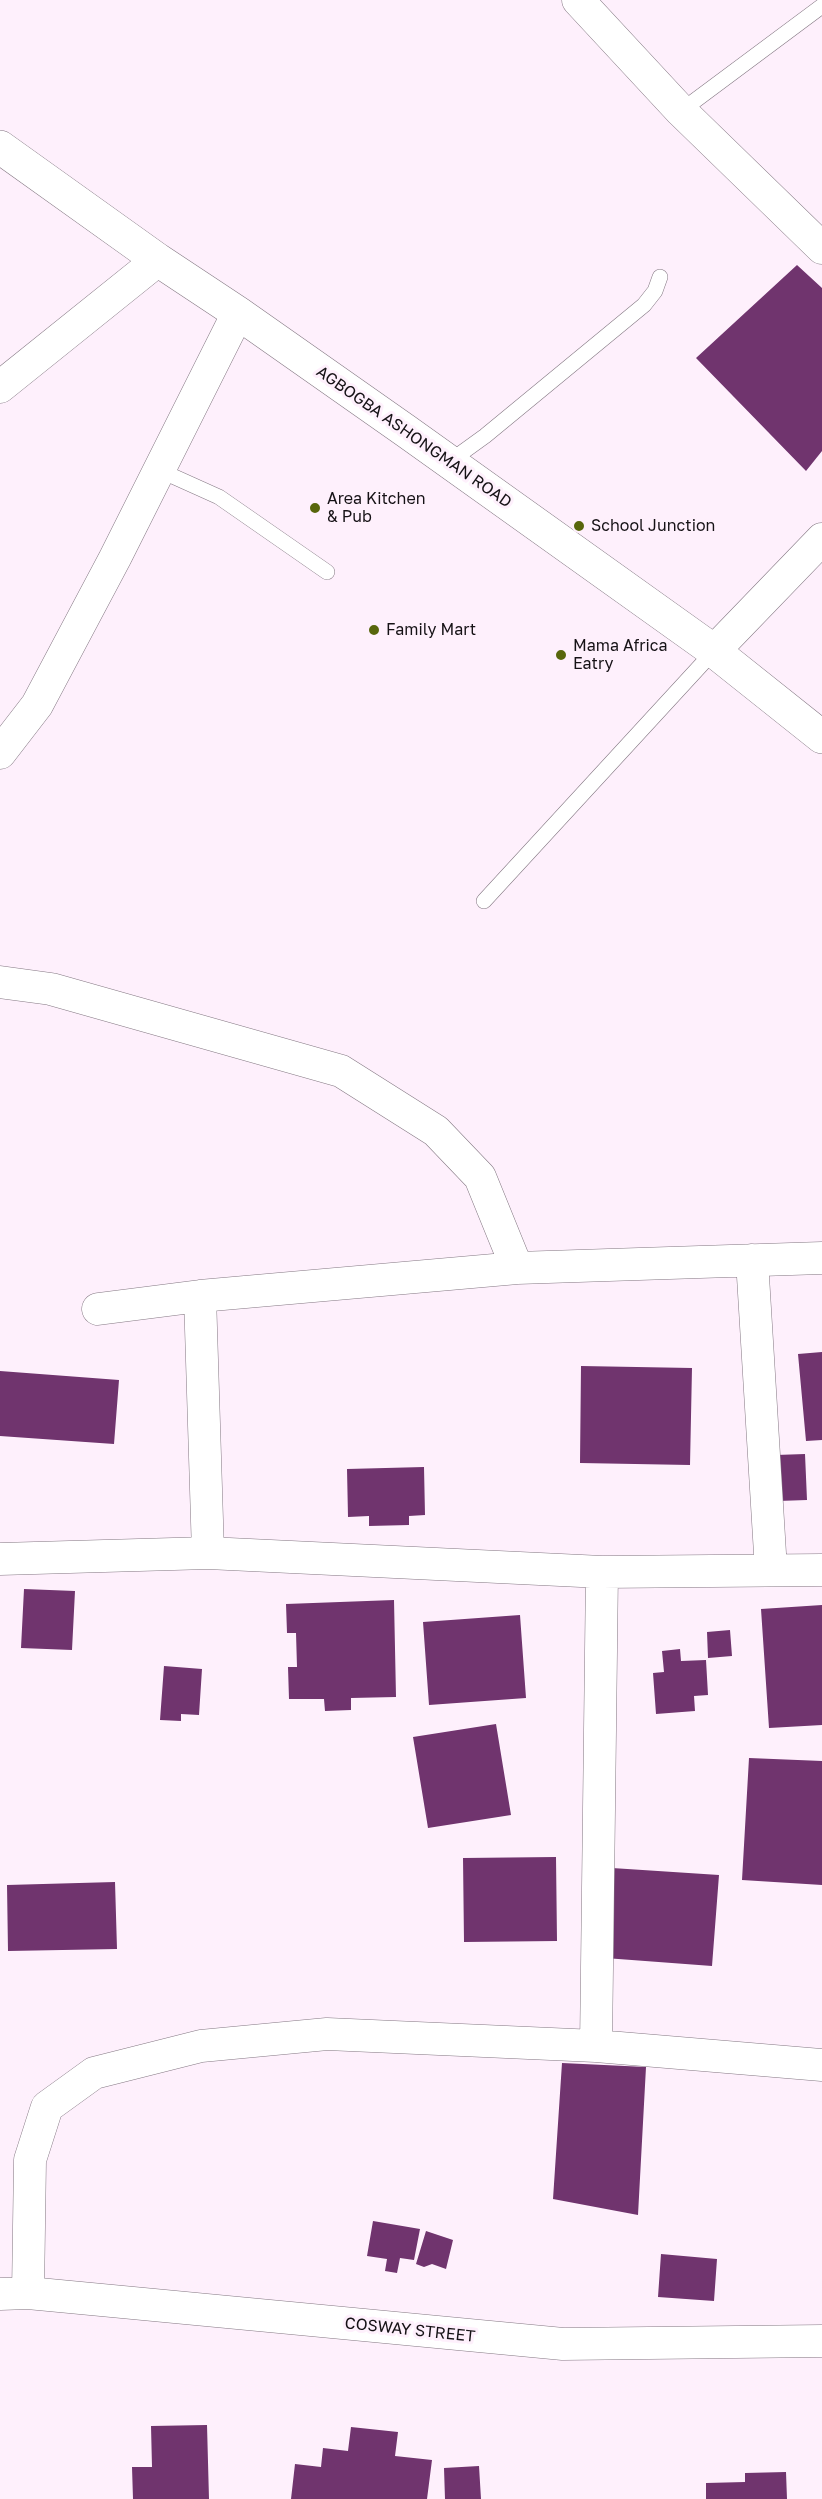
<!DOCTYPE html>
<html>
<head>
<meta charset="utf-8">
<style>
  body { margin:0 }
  canvas { display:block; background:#fef0fc }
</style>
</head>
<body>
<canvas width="822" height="2499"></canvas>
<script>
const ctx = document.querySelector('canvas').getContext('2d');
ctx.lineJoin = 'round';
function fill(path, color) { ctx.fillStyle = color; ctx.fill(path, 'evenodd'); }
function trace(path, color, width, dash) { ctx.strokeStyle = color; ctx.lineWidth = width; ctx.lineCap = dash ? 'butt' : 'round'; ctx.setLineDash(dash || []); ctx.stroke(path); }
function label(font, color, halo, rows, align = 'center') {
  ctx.font = font + ' "Golos Text",sans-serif'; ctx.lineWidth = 6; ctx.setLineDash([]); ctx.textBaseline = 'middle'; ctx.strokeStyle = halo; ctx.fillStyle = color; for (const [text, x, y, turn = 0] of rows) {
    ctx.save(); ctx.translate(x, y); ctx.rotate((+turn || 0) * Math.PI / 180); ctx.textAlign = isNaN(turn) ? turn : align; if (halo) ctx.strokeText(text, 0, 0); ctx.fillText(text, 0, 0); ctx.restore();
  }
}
fill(new Path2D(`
  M 797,265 L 822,288 L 822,451 L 806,471 L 696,358 Z
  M 822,1352 L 822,1440 L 806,1441 L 798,1354 Z
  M 581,1366 L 692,1368 L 690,1465 L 580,1463 Z
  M 0,1371 L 119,1380 L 114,1444 L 0,1436 Z
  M 805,1454 L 807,1500 L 778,1501 L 776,1455 Z
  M 424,1467 L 425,1515 L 409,1516 L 409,1525 L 369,1526 L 369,1516 L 348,1517 L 347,1469 Z
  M 24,1589 L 75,1591 L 72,1650 L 21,1648 Z
  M 394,1600 L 396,1697 L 351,1698 L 351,1710 L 325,1711 L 324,1699 L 289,1699 L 288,1667 L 297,1667 L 296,1633 L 287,1633 L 286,1604 Z
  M 822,1605 L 822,1725 L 769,1728 L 761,1609 Z
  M 520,1615 L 526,1698 L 429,1705 L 423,1622 Z
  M 730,1630 L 732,1656 L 708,1658 L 707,1632 Z
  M 680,1649 L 681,1661 L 706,1660 L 708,1695 L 694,1696 L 695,1711 L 656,1714 L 653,1673 L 664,1672 L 662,1651 Z
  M 164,1666 L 202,1669 L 199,1715 L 181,1714 L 181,1721 L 160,1720 Z
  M 496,1724 L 511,1815 L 428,1828 L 413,1737 Z
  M 749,1758 L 822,1761 L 822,1885 L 742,1880 Z
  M 556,1857 L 557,1941 L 464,1942 L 463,1858 Z
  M 612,1868 L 719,1875 L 712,1966 L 605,1958 Z
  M 115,1882 L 117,1949 L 8,1951 L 7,1885 Z
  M 562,2063 L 646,2067 L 638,2215 L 553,2199 Z
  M 373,2221 L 420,2229 L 414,2260 L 400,2258 L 397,2273 L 385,2271 L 387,2259 L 367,2256 Z
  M 426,2231 L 453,2240 L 446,2269 L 432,2264 L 424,2267 L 416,2264 Z
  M 661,2254 L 717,2259 L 714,2301 L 658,2297 Z
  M 207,2425 L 209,2499 L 133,2499 L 132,2467 L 152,2467 L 151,2426 Z
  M 351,2427 L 398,2432 L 395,2456 L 432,2460 L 427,2499 L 291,2499 L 295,2464 L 321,2467 L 323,2448 L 348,2451 Z
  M 479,2466 L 481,2499 L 445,2499 L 444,2468 Z
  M 786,2472 L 787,2499 L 706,2499 L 706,2483 L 745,2482 L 745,2473 Z`), '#70346e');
const service = new Path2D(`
  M 681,111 L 822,6
  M 449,462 L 485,436 L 644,305 L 655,291 L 660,277
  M 159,470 L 219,497 L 327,572
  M 484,901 L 714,651`);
const minor = new Path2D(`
  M 578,0 L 681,111 L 822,248
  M 0,387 L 158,260
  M 714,651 L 822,539
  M 0,753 L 37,705 L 115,558 L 238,313
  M 0,982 L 51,989 L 341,1071 L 436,1131 L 480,1177 L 517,1268
  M 752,1260 L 771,1570
  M 200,1296 L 208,1553
  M 98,1309 L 200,1296 L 517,1268 L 822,1258
  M 0,1559 L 208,1553 L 602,1572 L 822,1570
  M 596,2046 L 602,1572
  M 28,2293 L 30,2160 L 47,2107 L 94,2073 L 201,2046 L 327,2034 L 596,2046 L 822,2065
  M 0,2294 L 28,2293 L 563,2344 L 822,2341`);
const tertiary = new Path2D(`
  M 0,147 L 158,260 L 238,313 L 406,431 L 714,651 L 822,737`);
trace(service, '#847883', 16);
trace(minor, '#847883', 33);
trace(tertiary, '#847883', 34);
trace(service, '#fff', 15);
trace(minor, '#fff', 32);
trace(tertiary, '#fff', 33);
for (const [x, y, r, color] of [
  [315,508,6,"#58660c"],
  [579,526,6,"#58660c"],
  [374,630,6,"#58660c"],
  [561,655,6,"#58660c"]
]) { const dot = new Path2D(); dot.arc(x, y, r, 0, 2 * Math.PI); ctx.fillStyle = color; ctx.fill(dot); trace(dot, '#fef0fc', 2); }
label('16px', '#161216', '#fef0fc', [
  ["AGBOGBA ASHONGMAN ROAD",414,437,35],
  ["COSWAY STREET",410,2330,6]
]);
label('16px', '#161216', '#fef0fc', [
  ["Area Kitchen",327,499],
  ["& Pub",327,517],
  ["School Junction",591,526],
  ["Family Mart",386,630],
  ["Mama Africa",573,646],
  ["Eatry",573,664]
], 'left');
</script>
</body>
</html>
